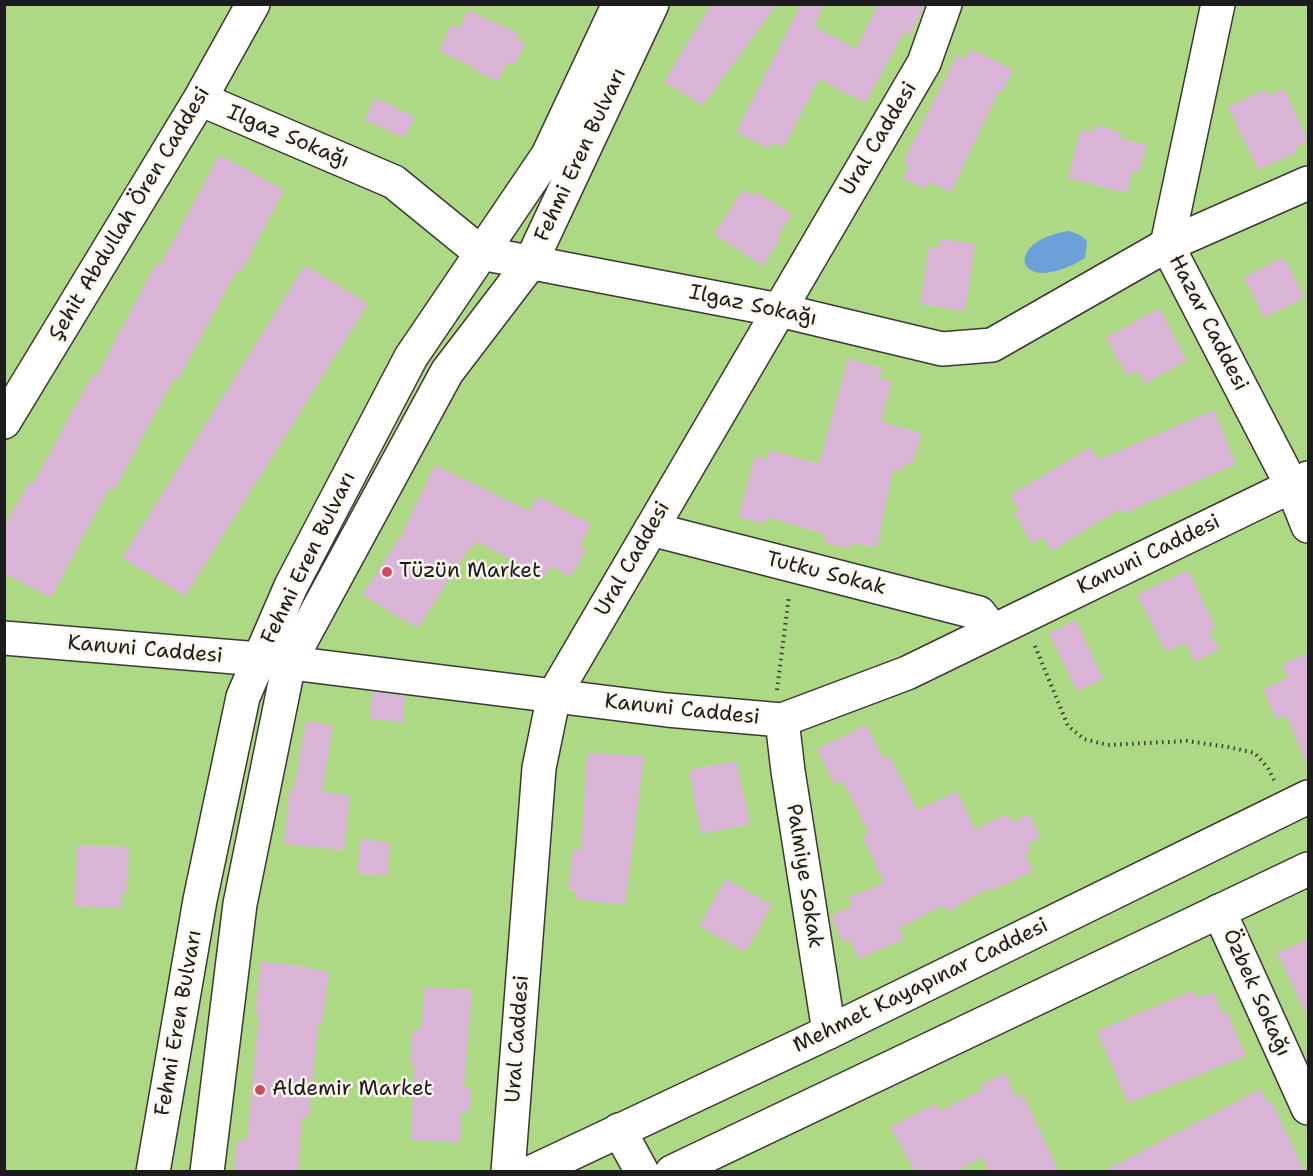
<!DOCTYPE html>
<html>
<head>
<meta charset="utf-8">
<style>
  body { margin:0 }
  #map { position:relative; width:1313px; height:1176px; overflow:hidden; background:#eee0bf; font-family:"Shantell Sans",sans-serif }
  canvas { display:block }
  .frame { position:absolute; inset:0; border:6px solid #1c1c1c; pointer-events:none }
</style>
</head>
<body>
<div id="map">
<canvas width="1313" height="1176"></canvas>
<div class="frame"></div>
</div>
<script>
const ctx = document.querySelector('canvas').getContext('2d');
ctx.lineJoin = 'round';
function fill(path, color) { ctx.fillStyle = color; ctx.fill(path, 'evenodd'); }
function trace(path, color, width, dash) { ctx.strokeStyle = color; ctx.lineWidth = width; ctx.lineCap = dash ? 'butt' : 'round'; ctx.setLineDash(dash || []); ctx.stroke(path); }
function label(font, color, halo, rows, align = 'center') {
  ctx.font = font + ' "Shantell Sans",sans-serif'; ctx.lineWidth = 5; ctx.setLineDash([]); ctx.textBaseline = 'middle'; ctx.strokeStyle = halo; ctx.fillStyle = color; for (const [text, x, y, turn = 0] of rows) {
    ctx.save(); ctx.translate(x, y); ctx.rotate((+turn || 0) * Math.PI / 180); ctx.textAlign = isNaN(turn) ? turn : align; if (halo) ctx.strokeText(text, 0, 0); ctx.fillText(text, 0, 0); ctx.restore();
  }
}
fill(new Path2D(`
  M 5,5 L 1308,5 L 1308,1171 L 5,1172 Z`), '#add884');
fill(new Path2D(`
  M 1069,231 L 1080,235 L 1087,241 L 1085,258 C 1016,300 1000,241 1069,231 Z`), '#6ba1d8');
fill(new Path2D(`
  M 711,4 L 777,4 L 703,105 L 664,82 Z
  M 801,4 L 823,4 L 815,27 L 856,49 L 878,4 L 925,4 L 910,35 L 904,32 L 865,103 L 819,79 L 784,147 L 773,142 L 770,149 L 736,132 Z
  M 468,10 L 518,33 L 515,38 L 525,43 L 515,65 L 507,62 L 498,82 L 474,70 L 475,68 L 439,51 L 451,25 L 459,29 Z
  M 971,49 L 1013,70 L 1002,92 L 999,91 L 951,192 L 929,182 L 925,189 L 903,178 L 909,165 L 903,162 L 957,55 L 965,59 Z
  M 1266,89 L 1269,96 L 1284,89 L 1308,141 L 1295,148 L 1297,152 L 1258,170 L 1228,107 Z
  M 375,98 L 415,117 L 404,138 L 365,120 Z
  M 1095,125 L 1120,132 L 1119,138 L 1147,145 L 1139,173 L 1132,171 L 1127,193 L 1068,178 L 1081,129 L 1094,132 Z
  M 219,155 L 284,190 L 241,272 L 237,270 L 178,380 L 174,378 L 114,491 L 109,488 L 51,598 L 4,573 L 4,527 L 29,482 L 33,484 L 92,375 L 96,377 L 156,263 L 160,266 Z
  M 743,189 L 753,196 L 756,192 L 792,214 L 777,237 L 780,239 L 763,266 L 714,234 Z
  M 940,239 L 975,244 L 965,311 L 920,304 L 929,247 L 938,249 Z
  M 1284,257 L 1304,298 L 1264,318 L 1244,277 Z
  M 305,265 L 368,304 L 185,596 L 122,558 Z
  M 1159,308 L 1187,360 L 1145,384 L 1137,370 L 1127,376 L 1106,338 Z
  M 848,359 L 882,368 L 879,379 L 892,381 L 881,421 L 922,434 L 912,464 L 905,462 L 902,471 L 893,469 L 877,547 L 851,543 L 850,548 L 824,543 L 825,534 L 767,517 L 765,524 L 738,517 L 755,456 L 767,460 L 769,450 L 819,464 Z
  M 1214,410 L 1236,464 L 1123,514 L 1120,509 L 1051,551 L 1043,537 L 1032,544 L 1014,513 L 1019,510 L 1010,495 L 1091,447 L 1098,460 Z
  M 435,465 L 529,511 L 538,496 L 591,524 L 580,546 L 586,549 L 571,577 L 551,566 L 545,578 L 476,541 L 473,548 L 470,547 L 418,628 L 362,595 L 402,534 Z
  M 1188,570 L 1216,629 L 1210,632 L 1219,650 L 1195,662 L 1186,643 L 1166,652 L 1137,595 Z
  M 1076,620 L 1103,679 L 1077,691 L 1049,633 Z
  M 1308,653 L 1308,767 L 1286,715 L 1276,719 L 1263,689 L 1288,678 L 1282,664 Z
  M 372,692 L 405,696 L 403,722 L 370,719 Z
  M 306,721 L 333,725 L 322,792 L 350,795 L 344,850 L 284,844 L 290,788 L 294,789 Z
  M 866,725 L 883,759 L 889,755 L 917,810 L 957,791 L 975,830 L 1007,814 L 1012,823 L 1029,814 L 1041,838 L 1027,844 L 1031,851 L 1025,854 L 1033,871 L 991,891 L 989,888 L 947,912 L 944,905 L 899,928 L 904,939 L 859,959 L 849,939 L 843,942 L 831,916 L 852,906 L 848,898 L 884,883 L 862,836 L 869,833 L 843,781 L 835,785 L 817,749 Z
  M 587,753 L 644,756 L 625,905 L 575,899 L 576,891 L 568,889 L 573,849 L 581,850 Z
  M 736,761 L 750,824 L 701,834 L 689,770 Z
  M 361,839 L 390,843 L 387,876 L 357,873 Z
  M 77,845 L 129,847 L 127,893 L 122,893 L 121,908 L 74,906 Z
  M 726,879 L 772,905 L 745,952 L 699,926 Z
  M 1308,939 L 1308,1018 L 1277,953 Z
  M 261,961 L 306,967 L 306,968 L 329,972 L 322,1024 L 318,1023 L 309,1117 L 302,1117 L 298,1172 L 234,1172 L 237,1140 L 247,1141 L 259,1014 L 255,1014 Z
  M 425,987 L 472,990 L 464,1088 L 471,1088 L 470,1111 L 461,1111 L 460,1142 L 411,1140 L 414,1063 L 410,1062 L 413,1029 L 421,1030 Z
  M 1194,990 L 1197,998 L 1214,992 L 1222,1014 L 1227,1012 L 1246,1056 L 1128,1103 L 1097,1031 Z
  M 1005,1073 L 1016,1098 L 1023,1095 L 1059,1172 L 989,1172 L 982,1157 L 955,1172 L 915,1172 L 890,1127 L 935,1104 L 939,1111 L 982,1090 L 980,1085 Z
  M 1261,1089 L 1267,1103 L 1271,1101 L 1305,1172 L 1102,1172 Z`), '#dbb5d8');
const minor = new Path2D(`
  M 1218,4 L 1167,245 L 1292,486 L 1308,526
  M 200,99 L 394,182 L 481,253 L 779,310 L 942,349 L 992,345 L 1167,245 L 1308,183
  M 4,422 L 200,99 L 253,4
  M 651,529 L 979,613 L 993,631
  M 4,638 L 259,659 L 667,710 L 782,720 L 907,673 L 1308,478
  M 782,720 L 788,771 L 829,1032
  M 1219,911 L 1308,1108
  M 619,1130 L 642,1172
  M 508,1172 L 539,768 L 554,695 L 924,63 L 945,4`);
const tertiary = new Path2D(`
  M 153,1172 L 200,900 L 243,697 L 291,586 L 411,357 L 548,155 L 619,4
  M 207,1172 L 240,904 L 289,663 L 447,372 L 531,262 L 652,4`);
const secondary = new Path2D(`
  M 532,1172 L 829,1032 L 1308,797
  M 672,1172 L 1308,869`);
trace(minor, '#3c3934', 36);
trace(tertiary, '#3c3934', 36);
trace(secondary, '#3c3934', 36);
trace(new Path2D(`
  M 1035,646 L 1068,726 L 1084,739 L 1108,745 L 1187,741 L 1228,747 L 1255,753 L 1268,768 L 1274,780
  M 777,690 L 789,596`), '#3c3934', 4, [1.5, 4.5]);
trace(minor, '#fff', 33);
trace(tertiary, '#fff', 33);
trace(secondary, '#fff', 33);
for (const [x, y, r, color] of [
  [387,572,6,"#d1495b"],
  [260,1090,6,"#d1495b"]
]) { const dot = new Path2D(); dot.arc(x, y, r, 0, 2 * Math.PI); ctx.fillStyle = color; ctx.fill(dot); trace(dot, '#fbf7ec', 2); }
label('21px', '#1c1c1c', '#fbf7ec', [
  ["Ilgaz Sokağı",288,137,23],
  ["Ural Caddesi",879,139,-59],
  ["Fehmi Eren Bulvarı",581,155,-65],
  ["Şehit Abdullah Ören Caddesi",130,214,-59],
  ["Ilgaz Sokağı",753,306,12],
  ["Hazar Caddesi",1208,323,63],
  ["Kanuni Caddesi",1149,555,-26],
  ["Fehmi Eren Bulvarı",309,558,-64],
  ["Ural Caddesi",633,559,-60],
  ["Tutku Sokak",826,574,14],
  ["Kanuni Caddesi",145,650,5],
  ["Kanuni Caddesi",682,710,6],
  ["Palmiye Sokak",804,876,81],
  ["Mehmet Kayapınar Caddesi",921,986,-26],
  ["Özbek Sokağı",1256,993,66],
  ["Fehmi Eren Bulvarı",179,1023,-80],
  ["Ural Caddesi",518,1039,-86]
]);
label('21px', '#1c1c1c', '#fbf7ec', [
  ["Tüzün Market",399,572],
  ["Aldemir Market",272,1090]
], 'left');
</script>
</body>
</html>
